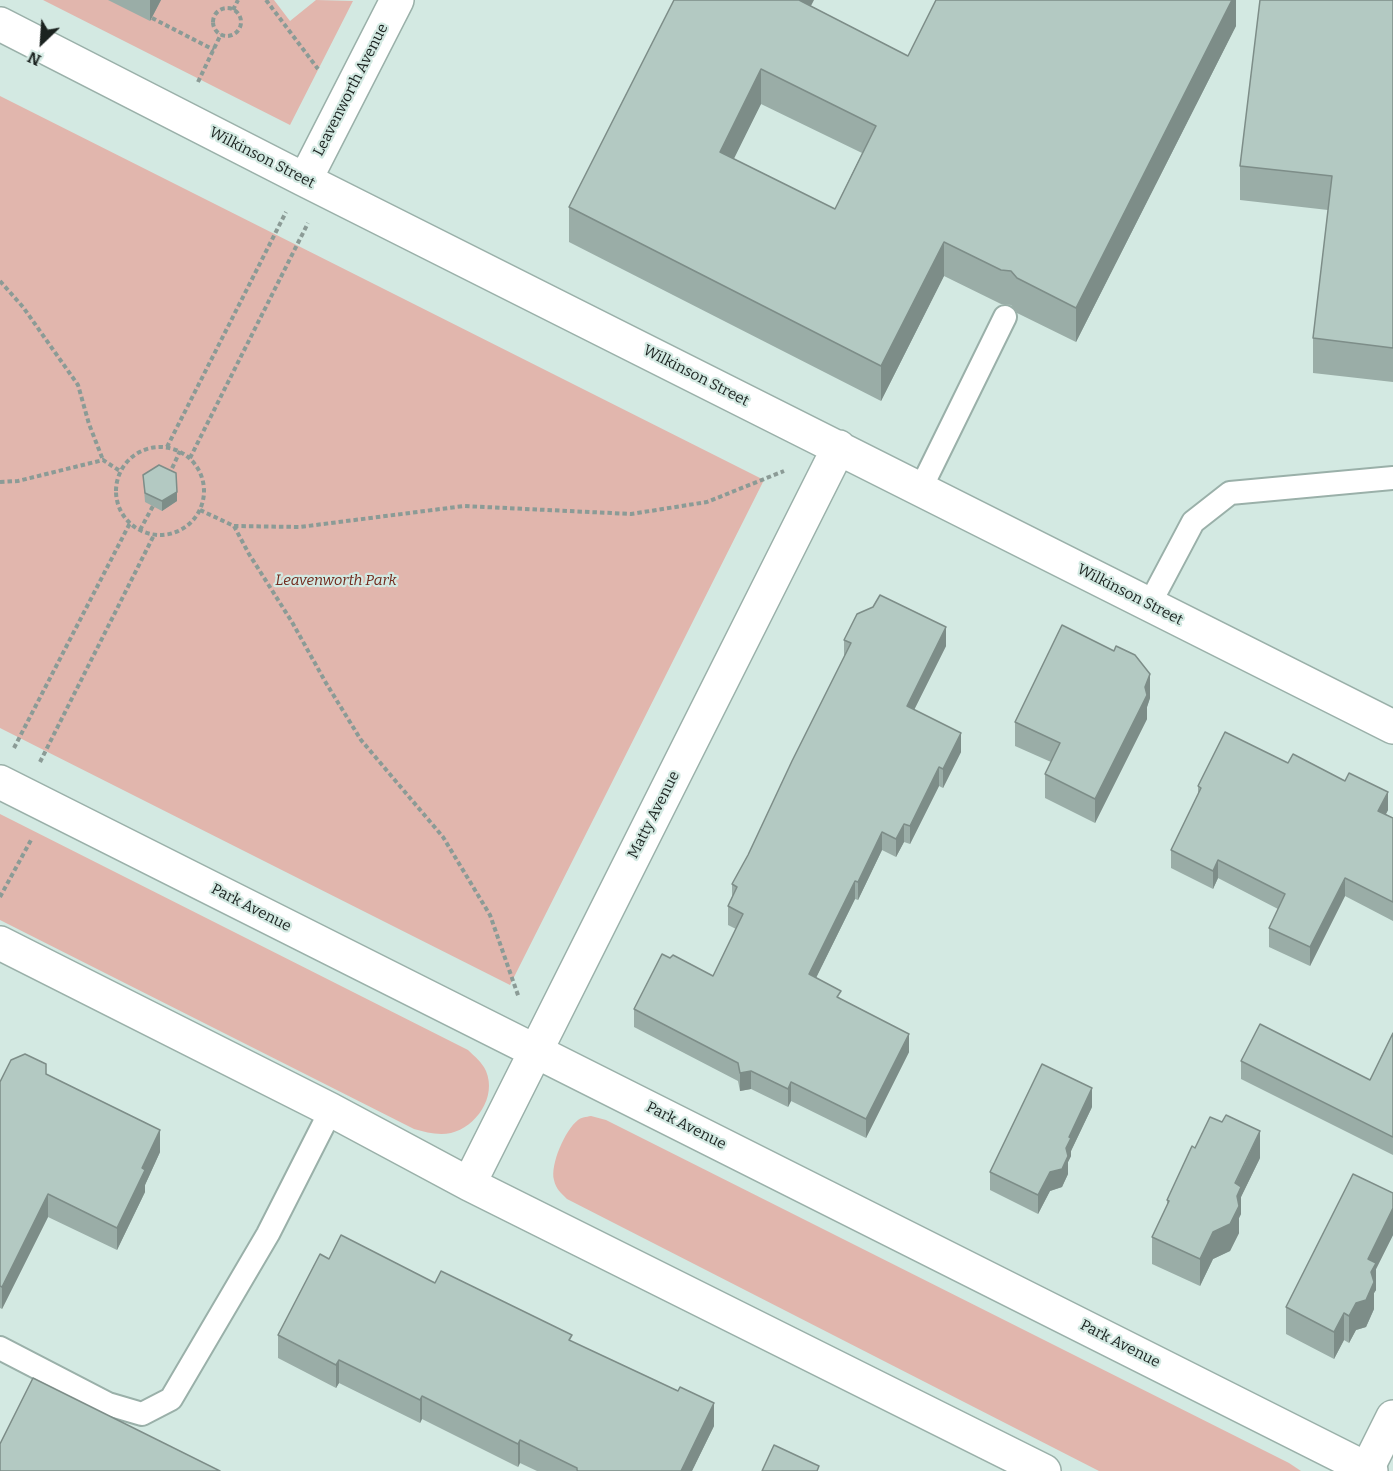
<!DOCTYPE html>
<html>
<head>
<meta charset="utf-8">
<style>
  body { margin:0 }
  #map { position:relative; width:1393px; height:1471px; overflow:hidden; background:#d3e9e2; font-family:Bitter,serif }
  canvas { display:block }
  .north { position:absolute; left:12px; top:12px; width:60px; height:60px; -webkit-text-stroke:4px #d3e9e2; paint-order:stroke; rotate:205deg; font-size:16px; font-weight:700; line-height:24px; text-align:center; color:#1b2320 }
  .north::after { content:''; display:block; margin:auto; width:21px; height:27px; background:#1b2320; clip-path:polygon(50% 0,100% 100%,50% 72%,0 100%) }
</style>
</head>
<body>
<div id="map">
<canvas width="1393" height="1471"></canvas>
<div class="north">N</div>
</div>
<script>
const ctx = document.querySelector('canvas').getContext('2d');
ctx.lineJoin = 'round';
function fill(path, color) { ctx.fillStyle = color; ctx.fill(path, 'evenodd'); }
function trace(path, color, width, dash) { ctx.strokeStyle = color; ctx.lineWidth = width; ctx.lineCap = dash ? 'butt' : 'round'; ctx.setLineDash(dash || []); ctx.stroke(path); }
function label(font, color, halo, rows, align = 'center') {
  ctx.font = font + ' Bitter,serif'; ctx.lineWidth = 4.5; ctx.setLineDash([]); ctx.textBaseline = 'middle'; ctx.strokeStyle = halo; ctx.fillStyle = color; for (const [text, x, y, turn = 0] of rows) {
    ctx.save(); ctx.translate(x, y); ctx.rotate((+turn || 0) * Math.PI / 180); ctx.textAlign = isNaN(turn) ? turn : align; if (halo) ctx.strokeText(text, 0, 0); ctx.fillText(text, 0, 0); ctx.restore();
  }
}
fill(new Path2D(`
  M 43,0 L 274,0 L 290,21 L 316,0 L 353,1 L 290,125 Z
  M 0,96 L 764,480 L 510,985 L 0,728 Z
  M 0,814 L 468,1050 C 475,1057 482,1062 486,1071 C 497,1097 476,1127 451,1133 C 438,1136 426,1132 414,1129 L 0,920 Z
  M 591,1116 L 606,1120 L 1289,1463 L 1301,1471 L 1099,1471 L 567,1199 C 561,1193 556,1189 554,1180 C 550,1165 565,1130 578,1120 C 582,1117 586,1117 591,1116 Z`), '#e1b6ad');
const lane = new Path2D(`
  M 921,488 L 1005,317
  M 1149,605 L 1193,522 L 1230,493 L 1393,478
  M 0,1348 L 108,1404 L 142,1414 L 171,1399 L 268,1234 L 331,1110`);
const street = new Path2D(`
  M 0,24 L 303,179 L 1393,727
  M 305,180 L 397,0
  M 0,782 L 1371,1471
  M 0,943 L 331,1110 L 469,1184 L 1044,1471
  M 469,1184 L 839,447`);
const secondary = new Path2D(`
  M 1366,1471 L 1393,1417`);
trace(lane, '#9ab0a9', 26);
trace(street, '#9ab0a9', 36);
trace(secondary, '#9ab0a9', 36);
trace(new Path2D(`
  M 266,0 L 318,69
  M213 22a14 14 0 1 1 28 0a14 14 0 1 1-28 0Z
  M 233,10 L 238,0
  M 152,18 L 214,50
  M 198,82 L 221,34
  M 0,281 L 23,307 L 78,385 L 89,424 L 103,460
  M116 491a44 44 0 1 1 88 0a44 44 0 1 1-88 0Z
  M 167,447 L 286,212
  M 190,458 L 308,223
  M 169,475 L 180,451
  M 0,482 L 18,481 L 103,460 L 120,471
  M 200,510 L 234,526 L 300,527 L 464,506 L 631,514 L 707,502 L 784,471
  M 234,526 L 249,554 L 292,622 L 326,683 L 361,740 L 443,837 L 490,915 L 519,998
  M 140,530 L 153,506
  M 14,748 L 130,523
  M 40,762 L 154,535
  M 0,897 L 31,840`), '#8b9b96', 4, [4.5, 3]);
trace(lane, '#fff', 22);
trace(street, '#fff', 33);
trace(secondary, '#fff', 33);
fill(new Path2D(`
  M 108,0 L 161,0 L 150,21 Z
  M 1236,0 L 1236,26 L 1076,342 L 1017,313 L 1011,305 L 1001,304 L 944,276 L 881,401 L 569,242 L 569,207 L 811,6 L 908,56 ZM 761,104 L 862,153 L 835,209 L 733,159 Z
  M 1393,0 L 1393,382 L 1313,373 L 1313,338 L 1328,210 L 1240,200 L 1240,166 Z
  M 143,475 L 177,501 L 162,511 L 145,502 Z
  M 844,640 L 946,646 L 914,710 L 961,752 L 943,788 L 939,786 L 910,844 L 904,842 L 896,857 L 882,850 L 858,900 L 855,899 L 816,978 L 841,999 L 909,1052 L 866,1138 L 791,1101 L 788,1107 L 751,1089 L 740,1091 L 738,1081 L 634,1027 L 634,1009 L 670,958 L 713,976 L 736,929 L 728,925 L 728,906 L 732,897 L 732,884 L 748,855 L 844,657 Z
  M 1150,698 L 1147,707 L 1147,719 L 1095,823 L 1045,798 L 1045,774 L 1051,762 L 1015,746 L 1015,722 Z
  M 1288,763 L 1388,810 L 1386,814 L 1393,818 L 1393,921 L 1345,896 L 1310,966 L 1269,947 L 1269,928 L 1278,909 L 1218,878 L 1213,889 L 1171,868 L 1171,850 L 1198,795 L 1198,786 Z
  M 1393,1033 L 1393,1155 L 1241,1079 L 1241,1061 L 1370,1080 Z
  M 46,1074 L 160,1152 L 145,1185 L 145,1192 L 117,1250 L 48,1217 L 2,1309 L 0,1308 L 0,1082 Z
  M 1092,1107 L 1071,1151 L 1071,1156 L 1068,1162 L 1068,1174 L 1062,1187 L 1050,1191 L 1038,1214 L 990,1190 L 990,1172 Z
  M 1260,1158 L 1241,1197 L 1241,1214 L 1239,1218 L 1239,1233 L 1230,1251 L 1213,1259 L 1200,1286 L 1152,1264 L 1152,1237 L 1167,1206 L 1167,1200 Z
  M 1393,1193 L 1393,1235 L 1376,1269 L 1376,1290 L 1374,1293 L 1374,1309 L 1366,1327 L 1356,1330 L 1349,1343 L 1344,1340 L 1334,1359 L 1286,1334 L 1286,1307 Z
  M 329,1259 L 435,1283 L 572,1342 L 714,1426 L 692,1471 L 537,1471 L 520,1463 L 518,1467 L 422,1419 L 420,1423 L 339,1383 L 336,1388 L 278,1358 L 278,1335 Z`), '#9aada7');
fill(new Path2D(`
  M 150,0 L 161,0 L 150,21 Z
  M 797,0 L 814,0 L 797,33 Z
  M 1232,0 L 1236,0 L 1236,26 L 1076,342 L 1076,308 Z
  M 761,69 L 761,104 L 720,187 L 720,152 Z
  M 944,242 L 944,276 L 881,401 L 881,366 Z
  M 177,492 L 177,501 L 162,511 L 162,501 Z
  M 946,627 L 946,646 L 907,724 L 907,706 Z
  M 1150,674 L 1150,698 L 1147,707 L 1147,719 L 1095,823 L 1095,799 Z
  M 961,733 L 961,752 L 943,788 L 943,769 Z
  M 939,767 L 939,786 L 910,844 L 910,826 Z
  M 1388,792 L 1388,810 L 1378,829 L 1378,811 Z
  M 904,824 L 904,842 L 896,857 L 896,839 Z
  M 882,832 L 882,850 L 858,900 L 858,882 Z
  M 1218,860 L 1218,878 L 1213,889 L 1213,871 Z
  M 1345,878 L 1345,896 L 1310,966 L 1310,947 Z
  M 855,881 L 855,899 L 809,992 L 809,974 Z
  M 909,1034 L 909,1052 L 866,1138 L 866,1119 Z
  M 751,1071 L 751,1089 L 740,1091 L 740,1073 Z
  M 791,1082 L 791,1101 L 788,1107 L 788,1089 Z
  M 1092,1088 L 1092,1107 L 1071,1151 L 1071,1156 L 1068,1162 L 1068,1174 L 1062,1187 L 1050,1191 L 1038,1214 L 1038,1195 L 1050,1172 L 1066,1148 L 1069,1137 Z
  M 160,1130 L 160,1152 L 145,1185 L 145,1192 L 117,1250 L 117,1228 L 142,1168 Z
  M 1260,1131 L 1260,1158 L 1241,1197 L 1241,1214 L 1239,1218 L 1239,1233 L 1230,1251 L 1213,1259 L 1200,1286 L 1200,1259 Z
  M 48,1194 L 48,1217 L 2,1309 L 2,1287 Z
  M 1393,1208 L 1393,1235 L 1376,1269 L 1376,1290 L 1374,1293 L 1374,1309 L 1366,1327 L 1356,1330 L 1349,1343 L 1349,1316 L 1356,1303 L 1368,1259 Z
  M 1344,1313 L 1344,1340 L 1334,1359 L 1334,1332 Z
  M 339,1360 L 339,1383 L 336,1388 L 336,1365 Z
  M 422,1396 L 422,1419 L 420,1423 L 420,1400 Z
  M 714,1403 L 714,1426 L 692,1471 L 681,1471 Z
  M 520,1440 L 520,1463 L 518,1467 L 518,1444 Z`), '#7d8d88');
const building = new Path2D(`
  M 674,0 L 799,0 L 908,56 L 936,0 L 1232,0 L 1076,308 L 1017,278 L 1011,271 L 1001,270 L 944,242 L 881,366 L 569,207 ZM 761,69 L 876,126 L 835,209 L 720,152 Z
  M 1260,0 L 1393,0 L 1393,348 L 1313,338 L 1332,176 L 1240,166 Z
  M 159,465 L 176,473 L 177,492 L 162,501 L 145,493 L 143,475 Z
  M 880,595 L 946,627 L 907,706 L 961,733 L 943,769 L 939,767 L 910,826 L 904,824 L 896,839 L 882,832 L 858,882 L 855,881 L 809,974 L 841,991 L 837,997 L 909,1034 L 866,1119 L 791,1082 L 788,1089 L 751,1071 L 740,1073 L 738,1063 L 634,1009 L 662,954 L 670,958 L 673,955 L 713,976 L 743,914 L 728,906 L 737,887 L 732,884 L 748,855 L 792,761 L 851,643 L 844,640 L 857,614 L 873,607 Z
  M 1062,625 L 1114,651 L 1116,646 L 1135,655 L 1150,674 L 1145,687 L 1147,695 L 1095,799 L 1045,774 L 1060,743 L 1015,722 Z
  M 1225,732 L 1288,763 L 1293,754 L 1345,781 L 1349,773 L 1388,792 L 1378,811 L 1393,818 L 1393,902 L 1345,878 L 1310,947 L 1269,928 L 1285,894 L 1218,860 L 1213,871 L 1171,850 L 1201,788 L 1198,786 Z
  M 1260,1024 L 1370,1080 L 1393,1033 L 1393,1137 L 1241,1061 Z
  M 25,1054 L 46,1064 L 46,1074 L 160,1130 L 142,1168 L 145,1170 L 117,1228 L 48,1194 L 2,1287 L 0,1286 L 0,1082 L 11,1060 Z
  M 1042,1064 L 1092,1088 L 1069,1137 L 1071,1138 L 1066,1148 L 1068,1156 L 1062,1169 L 1050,1172 L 1038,1195 L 990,1172 Z
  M 1226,1115 L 1260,1131 L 1235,1183 L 1241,1187 L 1237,1196 L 1239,1206 L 1230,1224 L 1213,1232 L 1200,1259 L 1152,1237 L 1169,1201 L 1167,1200 L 1192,1146 L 1195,1148 L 1210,1117 L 1222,1122 Z
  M 1353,1174 L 1393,1193 L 1393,1208 L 1368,1259 L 1376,1263 L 1371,1272 L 1374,1282 L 1366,1300 L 1356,1303 L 1349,1316 L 1344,1313 L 1334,1332 L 1286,1307 Z
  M 341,1235 L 435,1283 L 441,1271 L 572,1335 L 569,1340 L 678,1391 L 680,1387 L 714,1403 L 681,1471 L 578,1471 L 577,1470 L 577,1468 L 520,1440 L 518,1444 L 422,1396 L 420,1400 L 339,1360 L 336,1365 L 278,1335 L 320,1254 L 329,1259 Z
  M 33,1378 L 220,1471 L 0,1471 L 0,1444 Z
  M 774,1445 L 819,1466 L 817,1471 L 762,1471 Z`);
fill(building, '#b3c9c2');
trace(building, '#7d8d88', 1.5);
label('15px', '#1b2320', '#d3e9e2', [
  ["Leavenworth Avenue",351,90,-63],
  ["Wilkinson Street",262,158,27],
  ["Wilkinson Street",696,376,27],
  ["Wilkinson Street",1130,595,27],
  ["Matty Avenue",654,815,-63],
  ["Park Avenue",251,908,27],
  ["Park Avenue",686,1126,27],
  ["Park Avenue",1120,1344,27]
]);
label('italic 15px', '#712a1d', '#d3e9e2', [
  ["Leavenworth Park",336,581]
]);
</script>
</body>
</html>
